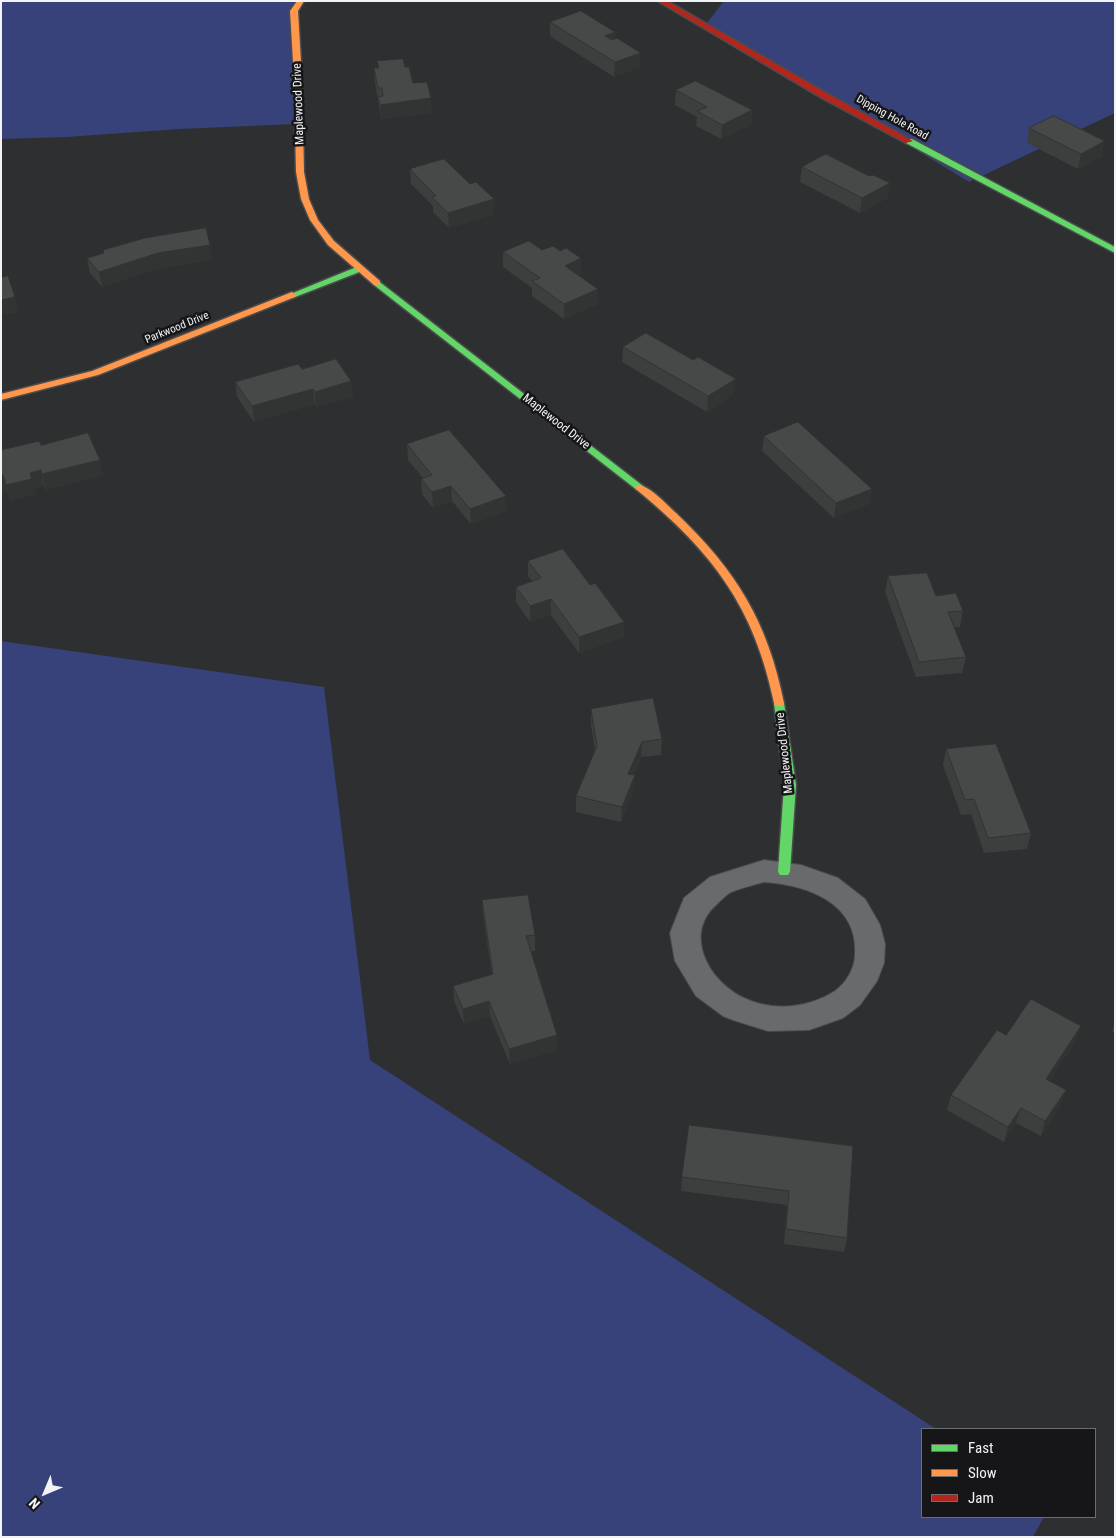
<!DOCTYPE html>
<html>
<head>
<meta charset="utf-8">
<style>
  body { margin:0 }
  #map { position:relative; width:1116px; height:1538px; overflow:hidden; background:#2e2f30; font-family:"Roboto Condensed",sans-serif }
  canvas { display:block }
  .frame { position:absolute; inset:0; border:2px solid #f2f3f5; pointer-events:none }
  .legend { position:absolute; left:921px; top:1428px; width:175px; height:90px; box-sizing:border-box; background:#161618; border:1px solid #6e6e70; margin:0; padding:6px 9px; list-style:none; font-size:15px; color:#f2f3f5 }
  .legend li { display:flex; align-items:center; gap:10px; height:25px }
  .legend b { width:25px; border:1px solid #6e6e70 }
  .north { position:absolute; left:20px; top:1468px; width:50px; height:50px; -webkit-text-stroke:4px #161618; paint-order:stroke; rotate:225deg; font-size:14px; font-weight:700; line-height:20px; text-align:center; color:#f2f3f5 }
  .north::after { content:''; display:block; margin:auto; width:18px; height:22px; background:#f2f3f5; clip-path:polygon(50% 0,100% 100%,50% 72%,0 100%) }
</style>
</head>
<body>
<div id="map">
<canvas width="1116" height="1538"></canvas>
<div class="frame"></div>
<ul class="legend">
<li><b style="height:6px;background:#63d668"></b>Fast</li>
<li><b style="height:6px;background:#ff974d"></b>Slow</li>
<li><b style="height:6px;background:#b3261e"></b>Jam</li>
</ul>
<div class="north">N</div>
</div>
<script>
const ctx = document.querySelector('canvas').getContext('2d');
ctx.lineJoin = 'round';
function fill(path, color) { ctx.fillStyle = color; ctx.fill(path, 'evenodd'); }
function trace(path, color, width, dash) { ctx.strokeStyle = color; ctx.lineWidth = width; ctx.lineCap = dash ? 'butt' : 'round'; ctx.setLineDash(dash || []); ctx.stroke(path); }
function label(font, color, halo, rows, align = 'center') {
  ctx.font = font + ' "Roboto Condensed",sans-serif'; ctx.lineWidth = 5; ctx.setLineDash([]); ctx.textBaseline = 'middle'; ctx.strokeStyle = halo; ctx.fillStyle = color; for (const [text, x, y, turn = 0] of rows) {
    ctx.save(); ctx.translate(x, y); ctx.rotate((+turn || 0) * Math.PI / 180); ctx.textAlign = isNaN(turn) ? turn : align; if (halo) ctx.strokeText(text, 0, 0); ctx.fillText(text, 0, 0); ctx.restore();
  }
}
fill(new Path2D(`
  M 1,1 L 297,1 L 295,124 L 180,129 L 67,137 L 1,139 Z
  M 724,1 L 1115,1 L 1115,113 L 969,182 L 707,23 Z
  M 1,641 L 324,687 L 370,1060 L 936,1429 L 922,1429 L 922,1517 L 1044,1517 L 1033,1537 L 1,1537 Z`), '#37417a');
const street = new Path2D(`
  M 764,860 L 801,865 L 838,878 L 865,899 L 880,925 L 885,944 L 884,963 L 877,981 L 860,1005 L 843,1018 L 809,1030 L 768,1031 L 733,1020 L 723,1016 L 696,996 L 675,961 L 670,933 L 684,898 L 710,877 ZM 764,882 C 808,885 859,903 855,956 C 854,970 846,983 835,991 C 809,1008 773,1012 744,998 C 709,982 682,934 717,904 C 721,900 726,895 731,892 C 741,888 753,885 764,882 Z`);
const fast = new Path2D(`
  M 906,139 L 912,139 L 1115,247 L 1115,253 L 906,143 Z
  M 359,266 L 363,269 L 362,271 L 295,297 L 292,298 L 288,295 Z
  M 377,280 L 643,486 L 645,488 L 643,490 L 637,490 L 374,285 L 373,283 Z
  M 779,699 L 784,703 L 796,785 L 790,872 L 788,875 L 780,875 L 778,872 L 784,785 L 774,703 Z`);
const slow = new Path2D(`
  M 297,1 L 304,1 L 298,11 L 302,79 L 304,172 L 309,199 L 318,220 L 334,241 L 380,281 L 380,285 L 374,285 L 328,245 L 310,220 L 301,199 L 296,172 L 294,79 L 290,11 Z
  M 292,292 L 296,295 L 295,297 L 98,375 L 1,400 L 1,394 L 92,371 Z
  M 640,485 C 653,489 666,504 676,513 C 736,570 768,622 784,703 L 783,706 L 775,706 L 774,703 C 754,606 712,552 637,490 L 635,488 L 637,486 Z`);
const jam = new Path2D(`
  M 658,1 L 667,1 L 828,94 L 913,141 L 906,143 L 822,98 Z`);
trace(street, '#4b4c4d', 2);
trace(fast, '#4b4c4d', 3);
trace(slow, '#4b4c4d', 3);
trace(jam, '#4b4c4d', 3);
fill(street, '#696a6b');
fill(fast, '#63d668');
fill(slow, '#ff974d');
fill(jam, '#b3261e');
fill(new Path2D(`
  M 550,22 L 615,39 L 640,67 L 614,77 L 550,36 Z
  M 377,61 L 405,67 L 413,83 L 432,113 L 381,119 L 378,100 L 375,83 L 374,68 L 378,68 Z
  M 676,90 L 752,110 L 751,125 L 721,139 L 696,126 L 697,117 L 675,105 Z
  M 1029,128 L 1102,156 L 1078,169 L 1027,143 Z
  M 802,167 L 869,176 L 888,198 L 860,213 L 800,182 Z
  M 410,169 L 494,214 L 449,228 L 433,212 L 433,206 L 411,184 Z
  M 210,245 L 212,260 L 161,268 L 102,287 L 90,273 L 87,258 L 103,253 L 103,250 Z
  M 542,250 L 581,273 L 578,275 L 598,304 L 564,319 L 532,296 L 532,288 L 503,267 L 503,252 Z
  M 623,347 L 734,394 L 707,412 L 622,362 Z
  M 302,369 L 351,381 L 353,397 L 316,407 L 315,404 L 254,422 L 237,397 L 235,382 Z
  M 764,436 L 872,489 L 869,504 L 834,518 L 762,451 Z
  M 407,444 L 507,511 L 471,524 L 452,501 L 433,508 L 422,494 L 421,479 L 423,478 L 408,460 Z
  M 41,445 L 100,460 L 103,475 L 46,490 L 44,486 L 34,488 L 36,494 L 10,501 L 7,491 L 1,492 L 1,450 Z
  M 528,561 L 624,637 L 579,653 L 551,615 L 530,622 L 516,602 L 516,587 L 532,581 L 528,576 Z
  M 888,576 L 936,596 L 963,611 L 960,627 L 954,627 L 966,657 L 962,673 L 916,677 L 885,592 Z
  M 591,709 L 662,739 L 661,755 L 641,757 L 634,775 L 634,791 L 621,822 L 576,812 L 576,796 L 595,750 L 591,725 Z
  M 946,749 L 1031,833 L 1027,849 L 984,853 L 971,814 L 961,815 L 943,765 Z
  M 482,900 L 535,935 L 535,951 L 531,951 L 557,1035 L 557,1050 L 510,1064 L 490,1016 L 464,1024 L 454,1001 L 453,986 L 492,975 L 483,916 Z
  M 1115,1021 L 1115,1033 L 1112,1032 Z
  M 1006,1035 L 1076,1041 L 1049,1081 L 1066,1090 L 1061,1104 L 1041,1136 L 1016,1123 L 1004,1142 L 947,1110 L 951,1095 Z
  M 853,1146 L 847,1238 L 844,1252 L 784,1244 L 787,1205 L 681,1191 L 682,1177 Z`), '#3d3f3f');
fill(new Path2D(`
  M 615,32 L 615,46 L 605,36 Z
  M 641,53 L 640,67 L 614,77 L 615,62 Z
  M 431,98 L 432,113 L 381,119 L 380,105 Z
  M 752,110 L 751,125 L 721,139 L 722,125 Z
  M 1105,141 L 1102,156 L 1078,169 L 1081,154 Z
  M 890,183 L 888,198 L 860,213 L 862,198 Z
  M 494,199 L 494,214 L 449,228 L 448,213 Z
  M 210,245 L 212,260 L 161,268 L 102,287 L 99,272 L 158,253 Z
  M 581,258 L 581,273 L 565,281 L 565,266 Z
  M 598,289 L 598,304 L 564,319 L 564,304 Z
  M 15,297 L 18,312 L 1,316 L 1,300 Z
  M 736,379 L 734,394 L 707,412 L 708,396 Z
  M 351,381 L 353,397 L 316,407 L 315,392 Z
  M 313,389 L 315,404 L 254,422 L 252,406 Z
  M 100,460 L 103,475 L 46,490 L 42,474 Z
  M 41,470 L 44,486 L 34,488 L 36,494 L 10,501 L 6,485 L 30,473 Z
  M 1,475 L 3,475 L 7,491 L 1,492 Z
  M 451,486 L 452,501 L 433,508 L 432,492 Z
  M 872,489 L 869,504 L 834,518 L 836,503 Z
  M 506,496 L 507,511 L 471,524 L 470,509 Z
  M 551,599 L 551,615 L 530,622 L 530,606 Z
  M 624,622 L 624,637 L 579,653 L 579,637 Z
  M 642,742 L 641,757 L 627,789 L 628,774 Z
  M 635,775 L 634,791 L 621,822 L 622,807 Z
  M 489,1001 L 490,1016 L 464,1024 L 463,1009 Z
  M 1081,1026 L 1076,1041 L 1041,1094 L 1046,1079 Z
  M 557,1035 L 557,1050 L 510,1064 L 509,1049 Z
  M 1066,1090 L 1061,1104 L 1041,1136 L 1045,1121 Z
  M 1021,1108 L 1016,1123 L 1004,1142 L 1008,1127 Z`), '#323333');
const building = new Path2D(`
  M 581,11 L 615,32 L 605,36 L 612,40 L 617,38 L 641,53 L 615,62 L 550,22 Z
  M 403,59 L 405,67 L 409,67 L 413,83 L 427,82 L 431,98 L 380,105 L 378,97 L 383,96 L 382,88 L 378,88 L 374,68 L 379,68 L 377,61 Z
  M 696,81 L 752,110 L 722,125 L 697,111 L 707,107 L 676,90 Z
  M 1054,116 L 1105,141 L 1081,154 L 1029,128 Z
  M 826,154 L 869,176 L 873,175 L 890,183 L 862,198 L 802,167 Z
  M 444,159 L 470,184 L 476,182 L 494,199 L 448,213 L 432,197 L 436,196 L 410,169 Z
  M 206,228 L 210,245 L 158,253 L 99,272 L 87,258 L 104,253 L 103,250 L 145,238 Z
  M 529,241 L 542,250 L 553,246 L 560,251 L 566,248 L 581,258 L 565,266 L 598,289 L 564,304 L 532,281 L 540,278 L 503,252 Z
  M 8,276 L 15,297 L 1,300 L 1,278 Z
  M 646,333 L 693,360 L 698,357 L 736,379 L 708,396 L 623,347 Z
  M 336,359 L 351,381 L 315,392 L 313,389 L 252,406 L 235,382 L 298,364 L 302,369 Z
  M 798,422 L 872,489 L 836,503 L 764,436 Z
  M 449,430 L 506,496 L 470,509 L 451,486 L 432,492 L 421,479 L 432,475 L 407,444 Z
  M 88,433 L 100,460 L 42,474 L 41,470 L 30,473 L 32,479 L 6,485 L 3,475 L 1,475 L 1,450 L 39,441 L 41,445 Z
  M 563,549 L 590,585 L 595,583 L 624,622 L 579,637 L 551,599 L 530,606 L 516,587 L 541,578 L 528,561 Z
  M 927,573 L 936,596 L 956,593 L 963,611 L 948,612 L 966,657 L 919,662 L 888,576 Z
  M 653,698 L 662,739 L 642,742 L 628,774 L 635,775 L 622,807 L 576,796 L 597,746 L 591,709 Z
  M 996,744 L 1031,833 L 988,838 L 974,799 L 965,800 L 946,749 Z
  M 528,895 L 535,935 L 526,936 L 557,1035 L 509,1049 L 489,1001 L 463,1009 L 453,986 L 493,974 L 482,900 Z
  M 1031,999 L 1081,1026 L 1046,1079 L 1066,1090 L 1045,1121 L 1021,1108 L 1008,1127 L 951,1095 L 997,1030 L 1006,1035 Z
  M 689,1125 L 853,1146 L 847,1238 L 786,1229 L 789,1191 L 682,1177 Z`);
fill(building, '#474949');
trace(building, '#323333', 1);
label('11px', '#f2f3f5', '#161618', [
  ["Dipping Hole Road",892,118,29],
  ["Parkwood Drive",177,328,-22]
]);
label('12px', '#f2f3f5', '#161618', [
  ["Maplewood Drive",299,104,-92],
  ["Maplewood Drive",556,422,38],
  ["Maplewood Drive",785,753,-96]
]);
</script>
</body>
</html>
